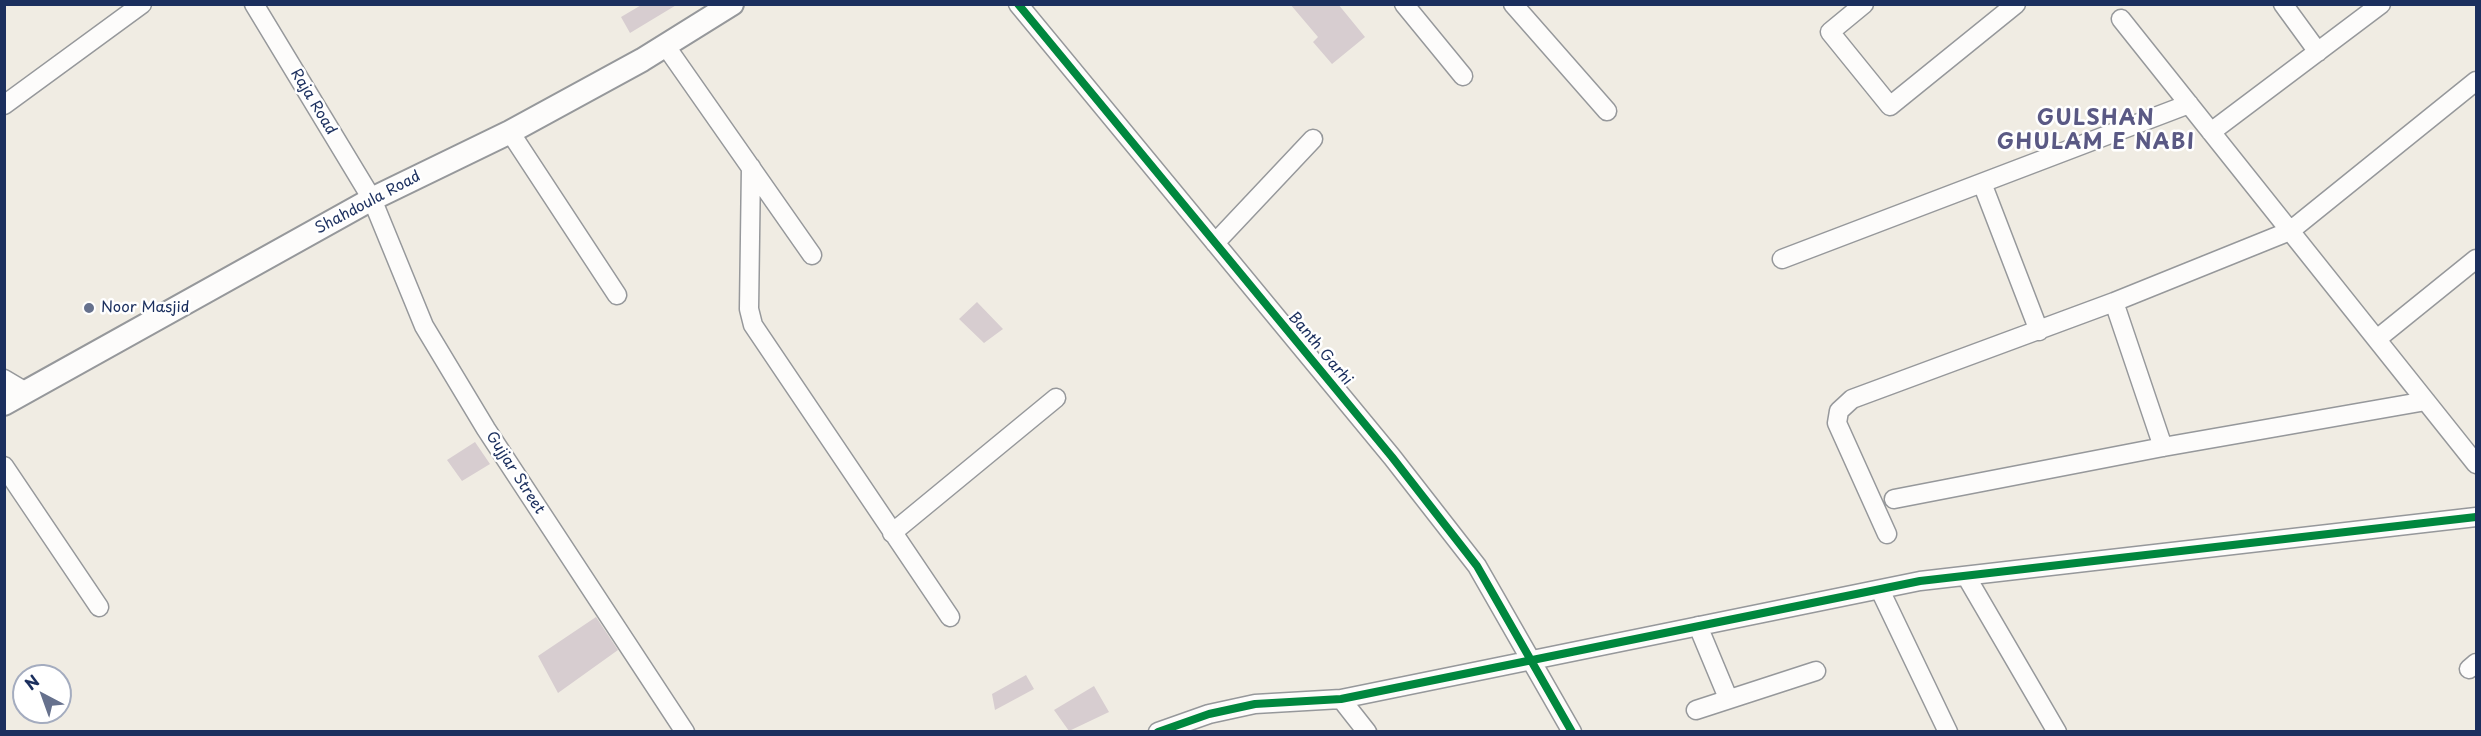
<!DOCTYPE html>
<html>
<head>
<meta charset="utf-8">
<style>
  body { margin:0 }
  #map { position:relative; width:2481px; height:736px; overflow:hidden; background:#f0ece3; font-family:"Playpen Sans",sans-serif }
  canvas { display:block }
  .frame { position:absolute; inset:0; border:6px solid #1b2f5e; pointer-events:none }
  .north { position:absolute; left:12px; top:664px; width:60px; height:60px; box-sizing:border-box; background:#fff; border:2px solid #a4acbf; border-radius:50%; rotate:319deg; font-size:16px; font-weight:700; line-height:24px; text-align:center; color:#1b2f5e }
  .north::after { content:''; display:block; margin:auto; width:21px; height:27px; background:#66718d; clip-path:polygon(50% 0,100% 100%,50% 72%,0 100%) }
</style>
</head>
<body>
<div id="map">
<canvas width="2481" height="736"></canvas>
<div class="frame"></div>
<div class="north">N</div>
</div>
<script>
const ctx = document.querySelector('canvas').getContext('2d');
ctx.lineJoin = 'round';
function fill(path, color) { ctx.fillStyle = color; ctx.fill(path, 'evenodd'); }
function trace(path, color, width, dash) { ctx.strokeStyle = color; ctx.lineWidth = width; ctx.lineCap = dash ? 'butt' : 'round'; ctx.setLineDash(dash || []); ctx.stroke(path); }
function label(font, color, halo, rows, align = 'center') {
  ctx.font = font + ' "Playpen Sans",sans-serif'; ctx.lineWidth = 5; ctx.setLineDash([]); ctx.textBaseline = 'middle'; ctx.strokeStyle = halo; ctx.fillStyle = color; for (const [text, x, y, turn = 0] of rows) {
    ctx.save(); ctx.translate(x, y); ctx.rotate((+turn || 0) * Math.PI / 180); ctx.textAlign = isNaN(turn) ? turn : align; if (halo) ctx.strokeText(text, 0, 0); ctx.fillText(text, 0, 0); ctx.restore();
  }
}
fill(new Path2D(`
  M 643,4 L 678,4 L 630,33 L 621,17 Z
  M 1290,4 L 1338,4 L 1365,37 L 1332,64 L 1313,42 L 1318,37 Z
  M 977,302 L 1003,329 L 984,343 L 959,319 Z
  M 475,442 L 490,464 L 462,481 L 447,460 Z
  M 596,617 L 618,650 L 558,693 L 538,656 Z
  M 1026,675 L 1034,689 L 995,710 L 992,694 Z
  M 1094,686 L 1109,712 L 1069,731 L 1054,710 Z`), '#d7cdd0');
const minor = new Path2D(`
  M 254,4 L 372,199 L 424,326 L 486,429 L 685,732
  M 1018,4 L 1392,457 L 1477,566 L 1572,732
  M 1404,4 L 1463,76
  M 1513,4 L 1607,111
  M 1864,4 L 1830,32 L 1890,106 L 2016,4
  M 2283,4 L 2318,52
  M 2121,19 L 2476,464
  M 665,45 L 812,255
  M 4,105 L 142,4
  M 510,132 L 617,295
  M 2211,132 L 2381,4
  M 751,167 L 749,309 L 753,325 L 950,617
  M 1982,183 L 2039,331
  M 1215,243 L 1313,139
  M 1782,259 L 2189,104
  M 2114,302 L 2163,447
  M 2377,339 L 2476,259
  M 4,379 L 26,392
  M 4,466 L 99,607
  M 1894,499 L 2163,447 L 2426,401
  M 892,533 L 1056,398
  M 1887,534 L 1837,423 L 1839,411 L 1852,399 L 2114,302 L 2290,231 L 2476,81
  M 1966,576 L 2057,732
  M 1880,590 L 1948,732
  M 1698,626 L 1728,698
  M 2469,669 L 2476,663
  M 1341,699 L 1367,732
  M 1696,710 L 1816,671
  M 1158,732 L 1209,714 L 1255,704 L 1341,699 L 1920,581 L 2476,517`);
const tertiary = new Path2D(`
  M 4,404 L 372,199 L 510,132 L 642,60 L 732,4`);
trace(minor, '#96989b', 21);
trace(tertiary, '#96989b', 26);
trace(minor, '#fdfcfb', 18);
trace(tertiary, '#fdfcfb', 22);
trace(new Path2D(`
  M 1018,4 L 1392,457 L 1477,566 L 1572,732
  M 1158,732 L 1209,714 L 1255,704 L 1341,699 L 1920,581 L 2476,517`), '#00873e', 8);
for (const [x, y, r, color] of [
  [89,308,6,"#66718d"]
]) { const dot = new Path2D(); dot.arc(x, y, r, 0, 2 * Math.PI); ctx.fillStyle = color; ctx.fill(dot); trace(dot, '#fff', 2); }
label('15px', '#1b2f5e', '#fff', [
  ["Raja Road",313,102,59],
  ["Shahdoula Road",368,203,-28],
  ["Banth Garhi",1320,349,50],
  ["Gujjar Street",515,473,57]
]);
label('15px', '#1b2f5e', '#fff', [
  ["Noor Masjid",101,308]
], 'left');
ctx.letterSpacing = '1.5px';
label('bold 21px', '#5a5984', '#fff', [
  ["GULSHAN",2096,119],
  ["GHULAM E NABI",2096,143]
]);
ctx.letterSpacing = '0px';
</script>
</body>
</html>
